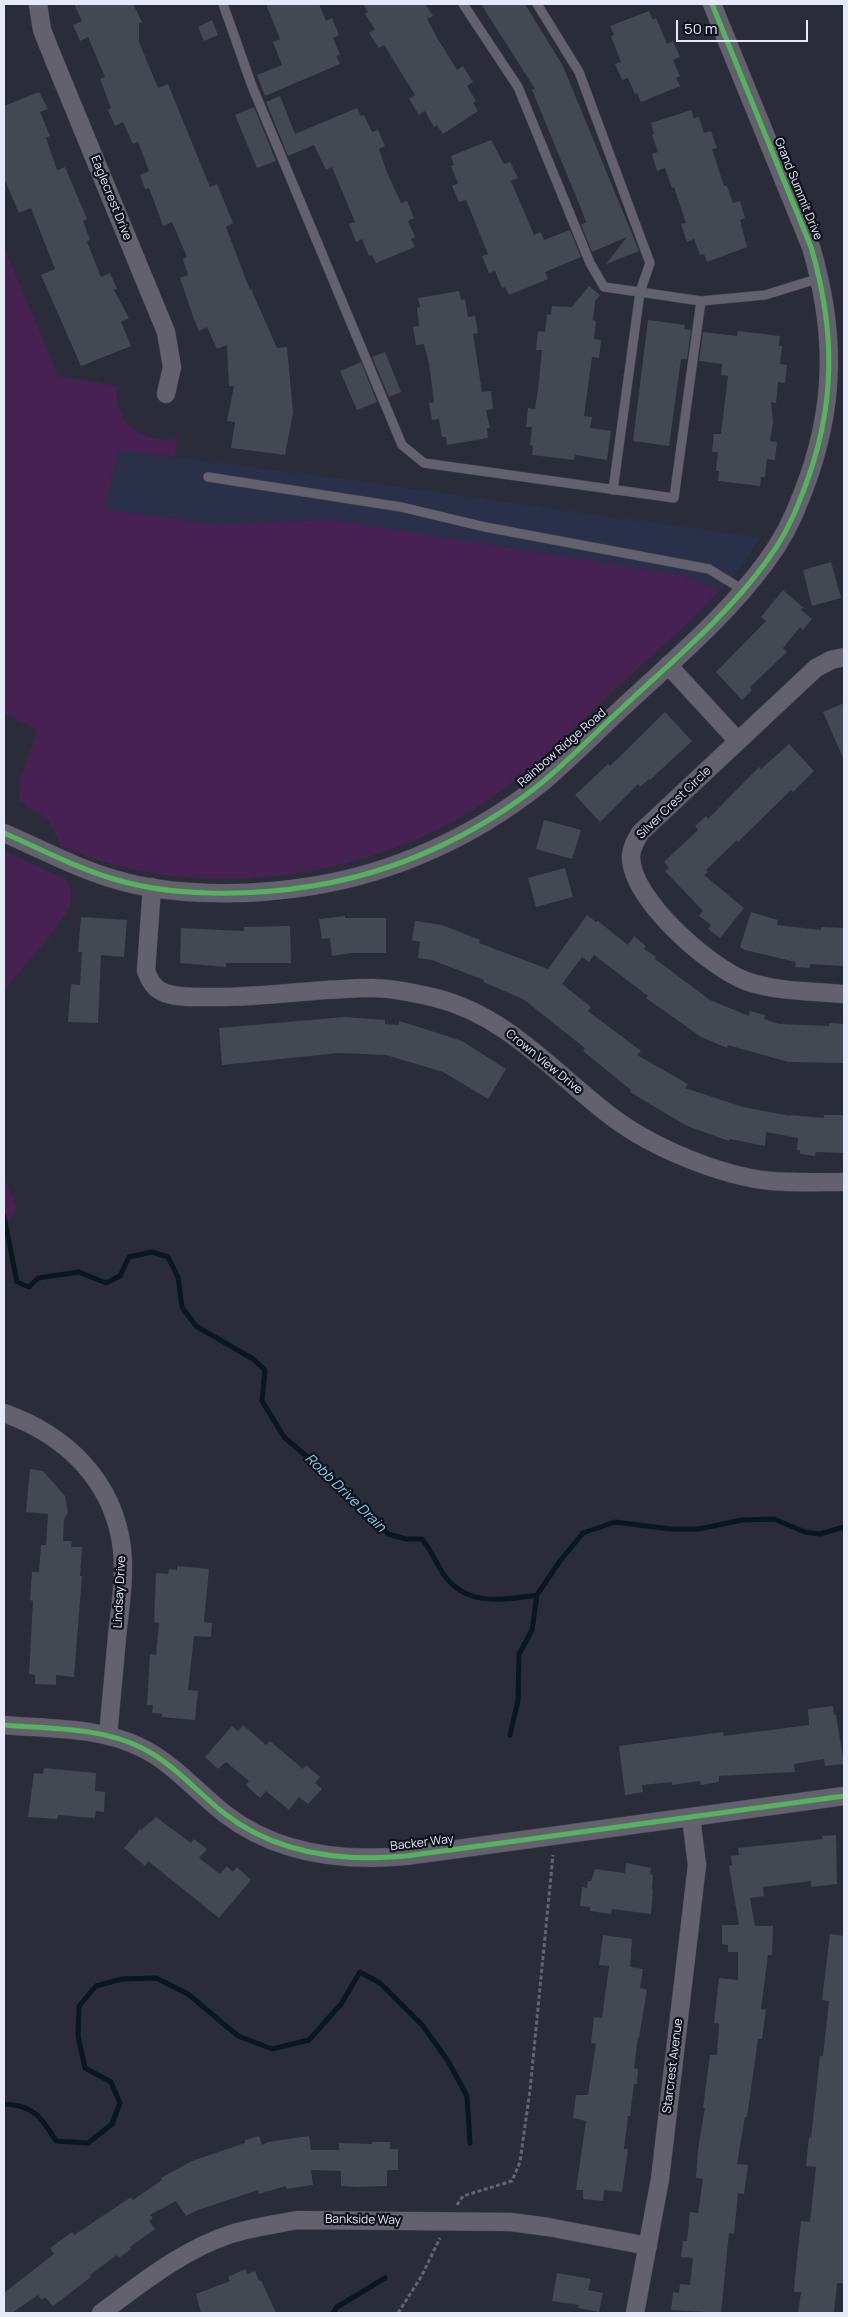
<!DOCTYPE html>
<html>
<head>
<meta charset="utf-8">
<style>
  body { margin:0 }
  #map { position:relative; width:848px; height:2317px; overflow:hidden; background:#2a2d39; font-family:Manrope,sans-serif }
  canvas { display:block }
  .frame { position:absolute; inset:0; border:5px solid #e5e9f8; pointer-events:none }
  .scale { position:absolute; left:676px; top:20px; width:132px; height:22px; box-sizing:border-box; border:2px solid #e5e9f8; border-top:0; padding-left:6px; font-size:15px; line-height:18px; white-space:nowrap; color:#e5e9f8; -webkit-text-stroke:4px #10121c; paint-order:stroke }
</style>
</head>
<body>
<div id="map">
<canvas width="848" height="2317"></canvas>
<div class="frame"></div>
<div class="scale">50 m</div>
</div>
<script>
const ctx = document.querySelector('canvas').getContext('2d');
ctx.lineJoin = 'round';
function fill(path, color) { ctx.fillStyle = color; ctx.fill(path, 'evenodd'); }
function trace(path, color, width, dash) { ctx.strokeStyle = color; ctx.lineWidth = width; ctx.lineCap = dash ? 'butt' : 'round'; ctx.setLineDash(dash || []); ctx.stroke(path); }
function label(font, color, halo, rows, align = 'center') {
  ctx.font = font + ' Manrope,sans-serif'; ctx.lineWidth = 4.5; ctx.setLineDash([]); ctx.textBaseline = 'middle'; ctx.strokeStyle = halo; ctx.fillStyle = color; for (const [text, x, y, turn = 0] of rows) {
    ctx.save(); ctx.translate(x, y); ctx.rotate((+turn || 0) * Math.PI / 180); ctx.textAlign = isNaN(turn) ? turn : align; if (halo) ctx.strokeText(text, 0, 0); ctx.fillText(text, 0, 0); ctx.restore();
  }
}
fill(new Path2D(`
  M 118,450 L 357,481 L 760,538 L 741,567 L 720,590 L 680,575 L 329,519 L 220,525 L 104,509 Z`), '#2b304a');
fill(new Path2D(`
  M 4,247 L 58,376 L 117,386 C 113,423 142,444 177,439 L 175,457 L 118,450 L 104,509 L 220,525 L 329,519 L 680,575 L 720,590 C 690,624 654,653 621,684 C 578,724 537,767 488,800 C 370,881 194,905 61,846 L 48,820 L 19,801 L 20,781 L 37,730 L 4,713 Z
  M 4,851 L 67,880 L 71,892 L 70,907 L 50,936 L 4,990 Z
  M 4,1178 L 17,1208 L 4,1226 Z`), '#472151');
trace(new Path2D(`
  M 4,1217 L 17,1282 L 29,1287 L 38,1278 L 79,1272 L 106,1283 L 120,1276 L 129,1257 L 152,1252 L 168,1257 L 178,1277 L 182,1307 L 196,1326 L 253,1359 L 265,1370 L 262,1401 L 284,1437 L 332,1478 L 388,1534 L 406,1539 L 422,1539 C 431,1550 436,1563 444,1575 C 467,1607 503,1600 537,1595 L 560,1561 L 583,1533 L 615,1522 L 671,1529 L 699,1529 L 742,1520 L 774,1519 L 805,1532 L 820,1534 L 844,1527
  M 510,1735 L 518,1701 L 519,1654 L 532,1630 L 537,1595
  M 4,2104 C 34,2105 42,2118 56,2141 L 88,2143 L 112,2124 L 120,2103 L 111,2082 L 85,2068 L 78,2036 L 79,2006 L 96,1986 L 122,1979 L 156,1978 L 188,1994 L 238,2036 L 272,2049 L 309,2040 L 341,2004 L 360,1972 L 380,1983 L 423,2026 L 448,2061 L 467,2096 L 470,2143
  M 333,2313 L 337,2307 L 385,2278`), '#09171f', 5);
fill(new Path2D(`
  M 74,4 L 133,4 L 142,22 L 139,23 L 139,42 L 158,88 L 168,84 L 210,187 L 217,184 L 233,223 L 226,227 L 250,290 L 251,289 L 277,348 L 287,347 L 293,413 L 285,455 L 231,448 L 235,422 L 227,421 L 234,386 L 229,386 L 227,345 L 217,349 L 207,327 L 199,331 L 194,319 L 180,278 L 188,275 L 183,259 L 187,257 L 172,222 L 163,226 L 149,188 L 145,189 L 140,175 L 149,171 L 138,142 L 133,144 L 123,122 L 115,126 L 108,110 L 111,108 L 100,79 L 105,77 L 88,37 L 80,41 L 73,25 L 82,21 Z
  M 266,4 L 319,4 L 326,21 L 332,18 L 339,35 L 333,38 L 340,55 L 336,56 L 340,64 L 265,96 L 257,75 L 282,65 L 273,42 L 280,39 Z
  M 363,4 L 425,4 L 433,16 L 427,19 L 436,36 L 457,70 L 463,66 L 473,82 L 467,86 L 476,101 L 473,103 L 478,111 L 443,134 L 437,125 L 434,127 L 425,111 L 419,115 L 409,99 L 415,95 L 384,45 L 379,48 L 369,33 L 375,29 L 365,14 L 368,12 Z
  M 481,4 L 525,4 L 563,66 L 639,251 L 606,264 L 627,237 L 592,252 L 581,225 L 586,222 L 582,211 L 532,90 L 535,89 Z
  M 649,11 L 653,20 L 656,18 L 667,44 L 673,41 L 680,57 L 673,60 L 680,76 L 676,78 L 680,86 L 641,102 L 637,93 L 635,94 L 628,78 L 622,80 L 615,64 L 621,62 L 611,36 L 614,35 L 610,26 Z
  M 212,20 L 218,35 L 204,41 L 198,27 Z
  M 39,92 L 48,109 L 40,112 L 50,136 L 46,138 L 57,170 L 65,167 L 87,219 L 83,221 L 90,240 L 87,242 L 101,277 L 110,273 L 117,289 L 114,290 L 129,318 L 121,322 L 131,346 L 81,366 L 41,275 L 55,269 L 31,208 L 19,213 L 4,178 L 4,106 Z
  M 280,96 L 295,134 L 357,108 L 361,116 L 364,115 L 372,132 L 378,130 L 385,146 L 379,149 L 386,170 L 401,203 L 407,201 L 414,218 L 408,221 L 415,237 L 411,239 L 415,247 L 376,263 L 372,255 L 369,256 L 362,239 L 356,242 L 349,224 L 355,222 L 332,167 L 326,170 L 314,145 L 288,156 L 266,102 Z
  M 254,107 L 276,161 L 257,168 L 235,115 Z
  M 691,110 L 694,118 L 699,117 L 704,133 L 711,131 L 717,148 L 712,149 L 724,186 L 727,186 L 733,203 L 740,201 L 745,218 L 740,220 L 747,247 L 707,262 L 704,254 L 700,255 L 694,239 L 687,242 L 681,224 L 686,223 L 674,187 L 672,188 L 665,168 L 657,171 L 652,154 L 658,152 L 652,135 L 654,134 L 651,123 Z
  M 491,140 L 504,164 L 510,162 L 518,178 L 511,181 L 534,235 L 541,232 L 544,240 L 570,230 L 581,257 L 545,272 L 548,279 L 509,295 L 505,287 L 502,288 L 495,271 L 489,273 L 482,256 L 488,254 L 473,217 L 466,200 L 459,202 L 452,186 L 458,183 L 451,166 L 454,165 L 451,156 Z
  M 589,286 L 600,295 L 595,301 L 593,320 L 596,321 L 594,339 L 601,340 L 599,358 L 592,357 L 584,416 L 592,417 L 590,428 L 611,431 L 607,460 L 575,455 L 574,460 L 532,455 L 533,446 L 530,445 L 532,427 L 526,427 L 528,408 L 535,409 L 538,390 L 542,350 L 536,350 L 538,331 L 545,332 L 547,314 L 551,315 L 552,306 L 572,307 Z
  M 459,291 L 461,300 L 465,299 L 468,317 L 475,316 L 478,333 L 473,334 L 482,392 L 491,391 L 493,409 L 486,410 L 490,428 L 487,428 L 488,438 L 447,445 L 446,437 L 442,437 L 439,419 L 432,420 L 429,403 L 434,402 L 429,364 L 424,344 L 416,345 L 413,327 L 419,326 L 417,308 L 420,307 L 418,298 Z
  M 648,320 L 685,325 L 684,329 L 691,330 L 687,359 L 681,359 L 669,446 L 633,441 Z
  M 738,331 L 780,336 L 779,346 L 782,346 L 780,364 L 787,365 L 785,383 L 778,382 L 776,403 L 771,402 L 773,422 L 770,441 L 777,442 L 775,460 L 767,459 L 765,477 L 761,477 L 760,486 L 718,481 L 719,471 L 716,471 L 718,452 L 712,452 L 714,434 L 721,434 L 728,376 L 721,375 L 722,364 L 699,361 L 703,332 L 737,336 Z
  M 385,352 L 401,392 L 389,397 L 372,357 Z
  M 361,362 L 377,402 L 357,410 L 340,371 Z
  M 831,562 L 841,598 L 812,606 L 803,570 Z
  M 783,590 L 804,608 L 800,609 L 812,619 L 803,630 L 800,627 L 783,648 L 787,652 L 750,687 L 752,690 L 742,700 L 716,672 L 766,621 L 761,617 Z
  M 844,703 L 844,760 L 823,712 Z
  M 665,712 L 692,741 L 650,780 L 649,779 L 640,787 L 638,784 L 600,822 L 575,795 L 608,764 L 610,766 Z
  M 789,744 L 814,771 L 793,792 L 791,790 L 738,842 L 737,840 L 706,870 L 708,872 L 704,875 L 744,908 L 720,938 L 708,929 L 711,925 L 699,916 L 703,911 L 665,871 L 669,868 L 664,862 L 698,830 L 695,826 L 706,816 L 708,819 L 759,767 L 761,769 Z
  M 544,820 L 581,830 L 572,859 L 536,849 Z
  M 565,868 L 573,897 L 536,907 L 528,878 Z
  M 751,912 L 778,920 L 777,925 L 821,930 L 821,927 L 844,928 L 844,966 L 810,964 L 810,968 L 795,967 L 796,962 L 745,950 L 740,947 Z
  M 587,915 L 596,922 L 598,921 L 628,945 L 634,936 L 646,946 L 644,949 L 656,957 L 655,959 L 710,1000 L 749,1016 L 750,1011 L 765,1015 L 764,1019 L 779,1024 L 829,1026 L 829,1023 L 844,1024 L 844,1063 L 788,1062 L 728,1045 L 727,1048 L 701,1037 L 646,998 L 648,996 L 594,955 L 589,962 L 582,957 L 562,984 L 591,1007 L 588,1011 L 641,1051 L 637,1055 L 688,1084 L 685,1088 L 743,1107 L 791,1116 L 791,1115 L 824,1118 L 824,1115 L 844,1115 L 844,1153 L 816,1152 L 815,1156 L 800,1154 L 800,1150 L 797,1150 L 798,1138 L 766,1132 L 765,1146 L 730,1139 L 729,1141 L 687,1126 L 630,1092 L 631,1090 L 583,1051 L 585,1048 L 523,999 L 483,982 L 484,980 L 432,960 L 418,958 L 420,942 L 412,940 L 415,921 L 442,925 L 480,940 L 479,943 L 548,969 Z
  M 345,916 L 345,918 L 386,918 L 386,953 L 351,953 L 332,956 L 330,938 L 322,939 L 319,919 Z
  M 81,917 L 127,920 L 124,957 L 101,955 L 98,1023 L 68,1022 L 71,984 L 80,985 L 82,952 L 78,952 Z
  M 290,926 L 291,963 L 226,963 L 226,967 L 180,963 L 181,928 L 244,931 L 244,927 Z
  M 344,1017 L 385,1020 L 385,1024 L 399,1025 L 399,1021 L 428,1030 L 462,1041 L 506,1069 L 488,1099 L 443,1072 L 386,1055 L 339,1053 L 222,1065 L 219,1028 Z
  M 30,1469 L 43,1471 L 65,1496 L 68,1513 L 64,1519 L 63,1541 L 72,1541 L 71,1547 L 82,1547 L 80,1576 L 82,1576 L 74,1677 L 56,1675 L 56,1685 L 35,1684 L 35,1675 L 29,1674 L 33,1601 L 30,1600 L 32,1572 L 39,1572 L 41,1545 L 46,1545 L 48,1514 L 26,1512 Z
  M 177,1566 L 209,1569 L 204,1622 L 212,1623 L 211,1637 L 194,1636 L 188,1690 L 198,1691 L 195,1720 L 162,1717 L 162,1714 L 152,1713 L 153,1705 L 147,1705 L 150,1654 L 156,1655 L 159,1623 L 154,1622 L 156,1573 L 168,1574 L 169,1569 L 177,1570 Z
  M 833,1706 L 834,1715 L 836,1715 L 844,1764 L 825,1766 L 824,1759 L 794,1764 L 795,1772 L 719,1776 L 719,1782 L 701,1785 L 700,1781 L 672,1785 L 672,1782 L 642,1785 L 643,1792 L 625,1795 L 619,1746 L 723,1732 L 724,1736 L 809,1725 L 808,1709 Z
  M 243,1725 L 266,1745 L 270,1741 L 303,1769 L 306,1765 L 320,1777 L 315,1783 L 322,1789 L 308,1804 L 299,1797 L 289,1810 L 266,1791 L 260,1798 L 246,1785 L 249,1781 L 226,1762 L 218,1769 L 205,1757 L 232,1726 L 238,1731 Z
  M 44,1768 L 96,1773 L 95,1791 L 105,1792 L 104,1812 L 96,1811 L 95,1818 L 58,1815 L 57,1819 L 28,1817 L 34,1773 L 43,1774 Z
  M 156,1817 L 191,1843 L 194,1839 L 207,1849 L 199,1858 L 220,1874 L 227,1866 L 233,1872 L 237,1867 L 251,1880 L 219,1918 L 148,1861 L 145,1866 L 124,1848 L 140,1829 L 141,1830 Z
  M 836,1835 L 837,1884 L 811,1887 L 811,1881 L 763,1887 L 764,1896 L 750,1898 L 755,1926 L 773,1926 L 772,1955 L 768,1955 L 761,2009 L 766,2010 L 762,2039 L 758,2039 L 747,2117 L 745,2117 L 737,2164 L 748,2165 L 744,2194 L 738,2193 L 734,2234 L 729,2233 L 721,2313 L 671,2310 L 673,2292 L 679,2293 L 680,2284 L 690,2285 L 693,2258 L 681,2257 L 683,2241 L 687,2241 L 690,2212 L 698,2213 L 703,2179 L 696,2178 L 698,2149 L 705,2108 L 703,2108 L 710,2055 L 717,2055 L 719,2024 L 714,2023 L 719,1978 L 738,1980 L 738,1952 L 728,1952 L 728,1945 L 722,1944 L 722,1925 L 739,1925 L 729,1866 L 732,1865 L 731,1856 L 739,1855 L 738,1848 L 823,1839 L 822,1836 Z
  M 626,1863 L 651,1868 L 650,1874 L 653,1875 L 652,1889 L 653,1889 L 651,1914 L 612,1909 L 611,1914 L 590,1911 L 590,1907 L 580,1906 L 582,1887 L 587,1888 L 588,1881 L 591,1881 L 595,1869 L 625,1873 Z
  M 830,1934 L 844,1936 L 844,2283 L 837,2283 L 834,2313 L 798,2313 L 801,2292 L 794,2292 L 795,2278 L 801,2221 L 810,2222 L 816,2167 L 806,2166 L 809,2137 L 811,2138 L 820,2056 L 823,2056 L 829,2001 L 822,2000 Z
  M 603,1935 L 632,1939 L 630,1967 L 643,1969 L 640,1988 L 647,1990 L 639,2038 L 638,2037 L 634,2068 L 638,2069 L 637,2084 L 634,2084 L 630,2116 L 628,2116 L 624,2149 L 628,2149 L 622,2192 L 604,2190 L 603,2201 L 583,2199 L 583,2190 L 576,2190 L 586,2121 L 573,2118 L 576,2095 L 588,2095 L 596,2044 L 591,2043 L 594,2017 L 602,2018 L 609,1966 L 599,1965 Z
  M 259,2136 L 262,2145 L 268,2142 L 309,2136 L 311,2150 L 339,2150 L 339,2143 L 372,2144 L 372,2142 L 390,2142 L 390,2149 L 398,2149 L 398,2170 L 387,2170 L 387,2186 L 356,2187 L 341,2186 L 341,2171 L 311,2170 L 313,2185 L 286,2189 L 286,2186 L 259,2194 L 258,2190 L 198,2210 L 186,2216 L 176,2201 L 150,2215 L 153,2218 L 149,2221 L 155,2229 L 130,2247 L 131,2249 L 119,2258 L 117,2255 L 90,2275 L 91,2277 L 53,2306 L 45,2297 L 42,2300 L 38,2295 L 12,2313 L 4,2313 L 4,2293 L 54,2254 L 50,2248 L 72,2232 L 74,2235 L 131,2197 L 133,2200 L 162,2180 L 161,2178 L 192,2161 L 245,2143 L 245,2140 Z
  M 245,2269 L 248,2274 L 255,2271 L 259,2281 L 261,2280 L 276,2313 L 201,2313 L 196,2294 L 230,2281 L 228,2277 Z
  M 557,2273 L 591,2279 L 588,2290 L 603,2293 L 599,2312 L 578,2308 L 579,2305 L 552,2301 Z`), '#434852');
const service = new Path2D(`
  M 223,4 L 252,86 L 402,445 L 424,463 L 674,498 L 701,301
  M 463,4 L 518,87 L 590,263 L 604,287 L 640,292 L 613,490
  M 537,4 L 579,72 L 650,263 L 640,292 L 701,301 L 765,295 L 820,278
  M 208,477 L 401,507 L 485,527 L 709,569 L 743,590`);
const minor = new Path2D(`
  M 38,4 L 42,30 L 54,60 L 166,332 L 172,367 L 166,394
  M 844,657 L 831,660 L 816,668 L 640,833 C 636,840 631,848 631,857 C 631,899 709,967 746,981 C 777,992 813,991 844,994
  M 668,665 L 738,741
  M 4,833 C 41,849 78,869 117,880 C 175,897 252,896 312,886 C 394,873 473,837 539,785 C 567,762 593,735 620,710 C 670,663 725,618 766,562 C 782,541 794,517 803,492 C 836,408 836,332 811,247 L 712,4
  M 152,887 L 146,971 C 150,981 154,989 165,993 C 179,998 196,997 211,997 C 265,998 318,988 372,988 C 393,988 415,993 436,998 C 508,1016 555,1074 612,1117 C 653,1148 721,1176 771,1181 C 796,1183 820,1182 844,1182
  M 4,1413 C 66,1435 114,1481 122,1549 C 125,1578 120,1608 117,1637 C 114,1670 111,1703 108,1736
  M 4,1725 C 49,1729 101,1727 142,1748 C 173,1763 198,1793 225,1814 C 277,1854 342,1862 406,1856 L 844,1796
  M 101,2313 C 142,2283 182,2250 231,2234 C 253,2227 276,2224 298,2220 L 511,2222 L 548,2227 L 648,2246
  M 635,2313 L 660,2179 L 697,1865 L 691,1817`);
trace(service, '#464852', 10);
trace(minor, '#464852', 19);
trace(new Path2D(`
  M 457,2205 L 463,2196 L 512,2181 L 520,2162 L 530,2090 L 553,1855
  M 398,2313 L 421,2277 L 440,2238`), '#64636f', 3, [4, 2.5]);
trace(service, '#64616e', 9);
trace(minor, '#64616e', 18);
trace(new Path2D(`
  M 4,833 C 41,849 78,869 117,880 C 175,897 252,896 312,886 C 394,873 473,837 539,785 C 567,762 593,735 620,710 C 670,663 725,618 766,562 C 782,541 794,517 803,492 C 836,408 836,332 811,247 L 712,4
  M 4,1725 C 49,1729 101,1727 142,1748 C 173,1763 198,1793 225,1814 C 277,1854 342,1862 406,1856 L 844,1796`), '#56b35d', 5);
label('12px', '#e5e9f8', '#10121c', [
  ["Grand Summit Drive",798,189,68],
  ["Eaglecrest Drive",111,198,68],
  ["Rainbow Ridge Road",562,748,-41],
  ["Silver Crest Circle",674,803,-44],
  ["Crown View Drive",544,1062,39],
  ["Lindsay Drive",120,1592,-87],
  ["Backer Way",422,1843,-7],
  ["Starcrest Avenue",673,2066,-83],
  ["Bankside Way",363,2220,1]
]);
label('italic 14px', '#84d4f7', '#10121c', [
  ["Robb Drive Drain",345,1493,44]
]);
</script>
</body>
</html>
